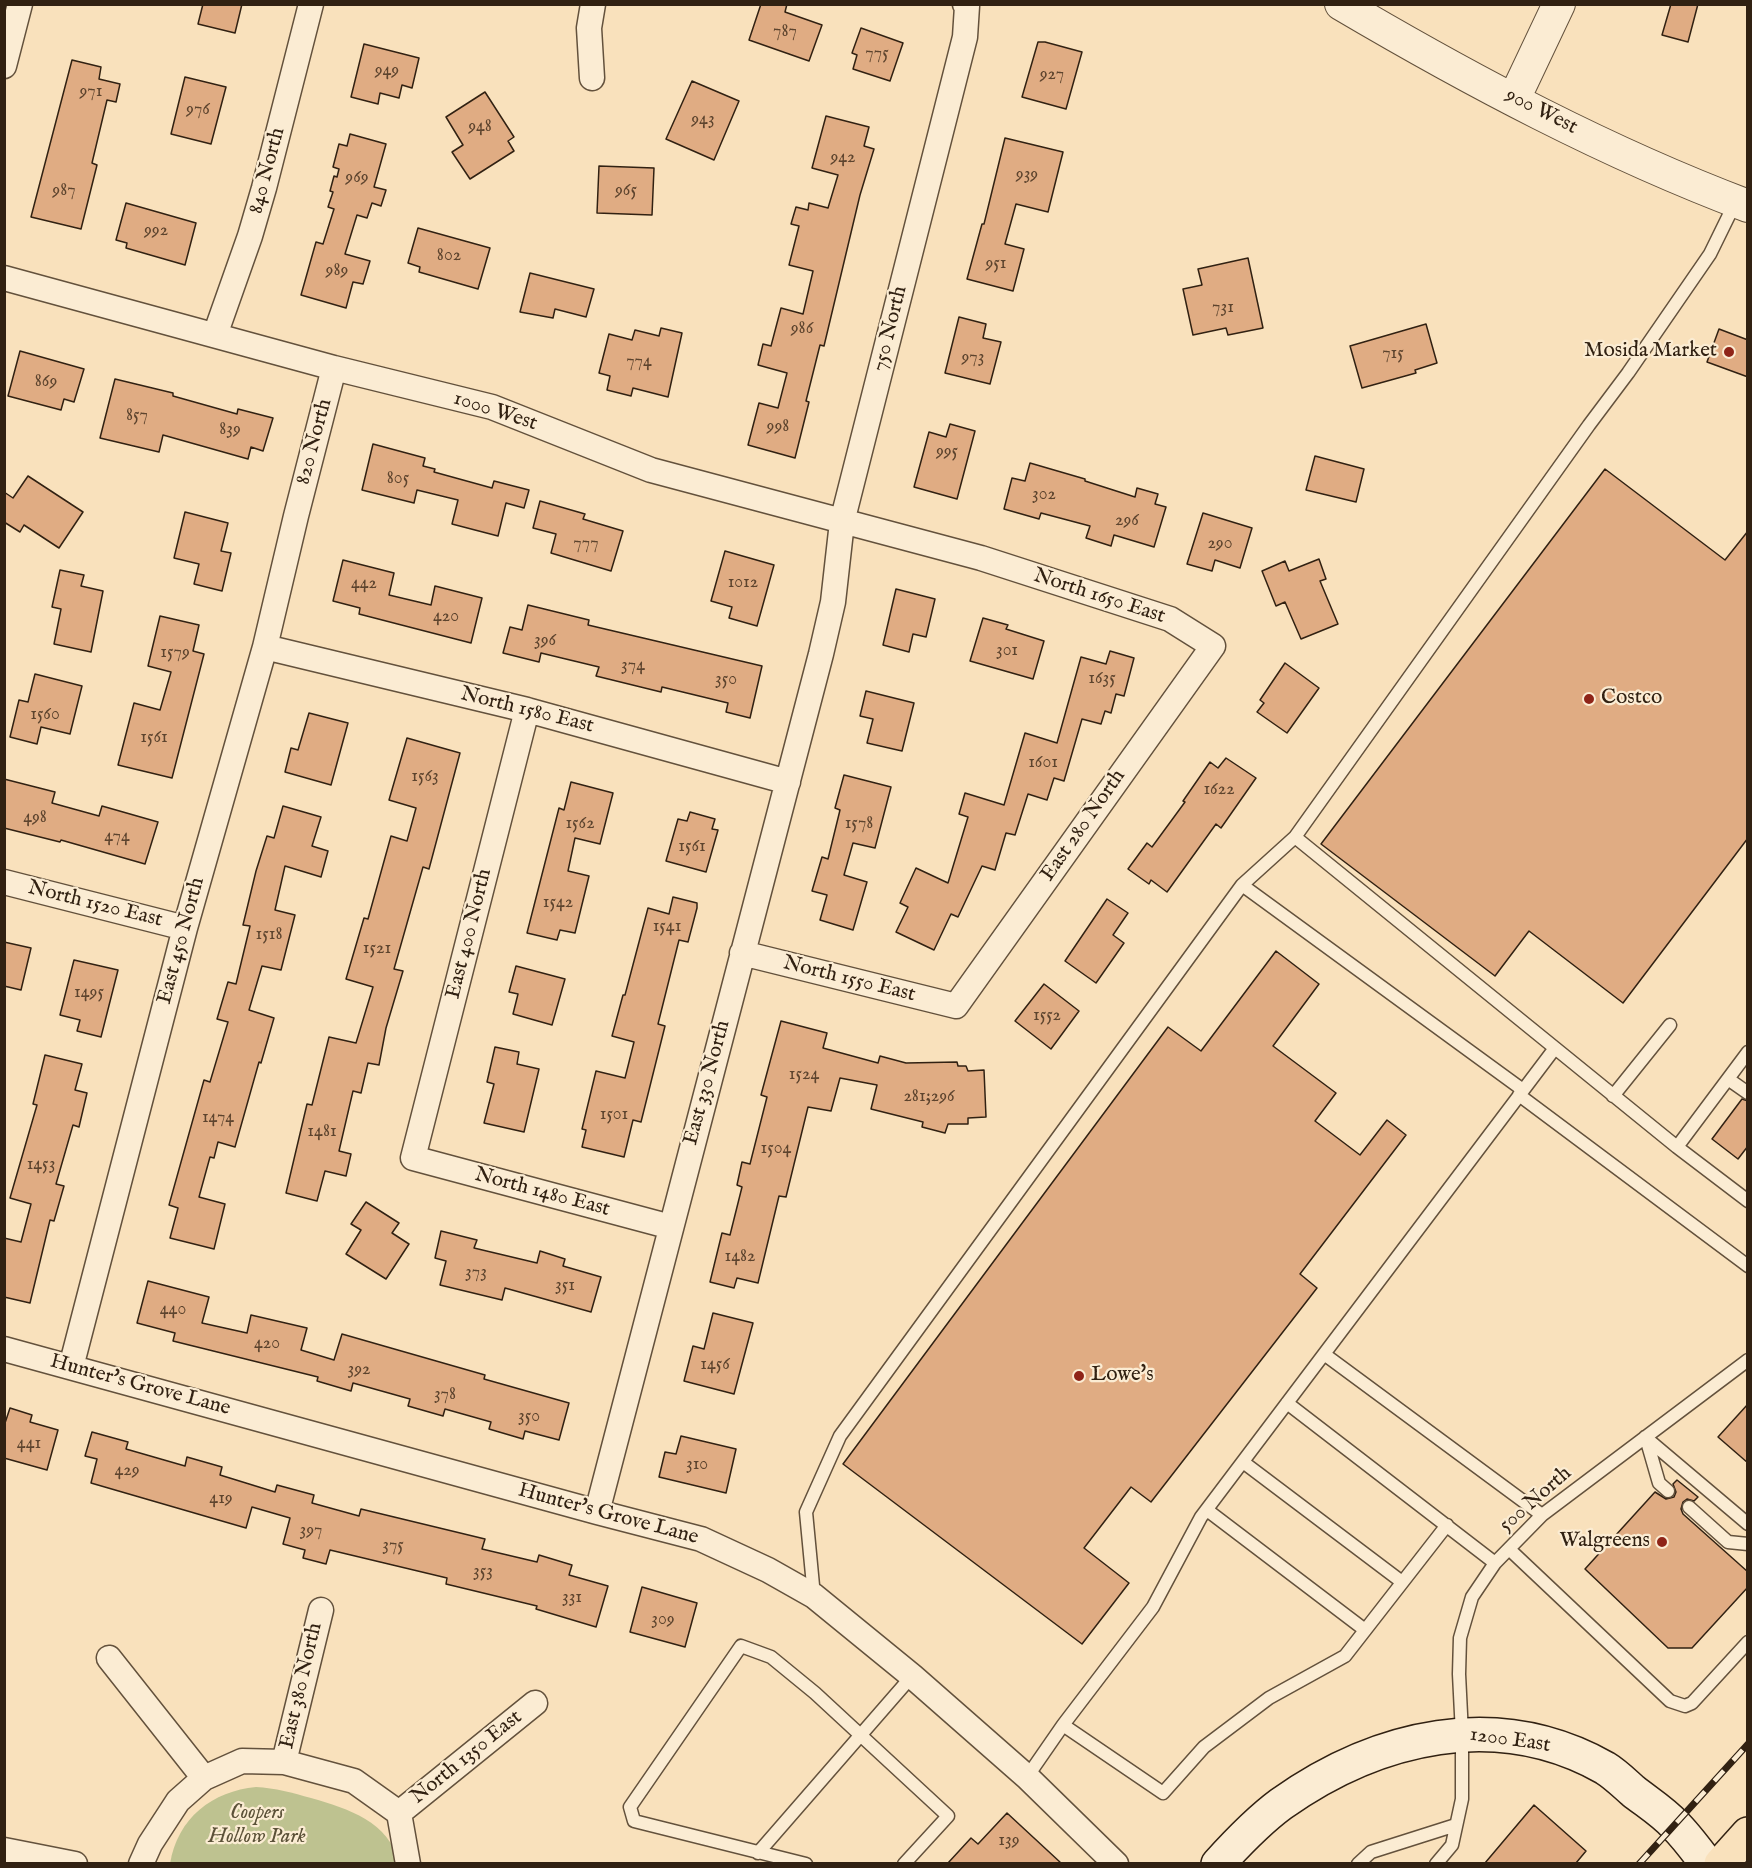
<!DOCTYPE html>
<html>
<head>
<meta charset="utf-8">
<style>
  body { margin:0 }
  #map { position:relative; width:1752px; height:1868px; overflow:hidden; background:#f9e1bc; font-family:"IM FELL English",serif }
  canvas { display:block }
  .frame { position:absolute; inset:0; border:6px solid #312112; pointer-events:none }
</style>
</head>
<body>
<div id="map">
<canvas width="1752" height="1868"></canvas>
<div class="frame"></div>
</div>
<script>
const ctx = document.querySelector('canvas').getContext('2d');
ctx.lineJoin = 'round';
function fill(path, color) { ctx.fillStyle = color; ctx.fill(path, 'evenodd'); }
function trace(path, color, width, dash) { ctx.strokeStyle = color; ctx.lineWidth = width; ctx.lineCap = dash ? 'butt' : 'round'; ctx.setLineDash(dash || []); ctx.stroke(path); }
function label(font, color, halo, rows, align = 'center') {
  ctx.font = font + ' "IM FELL English",serif'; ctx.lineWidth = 4.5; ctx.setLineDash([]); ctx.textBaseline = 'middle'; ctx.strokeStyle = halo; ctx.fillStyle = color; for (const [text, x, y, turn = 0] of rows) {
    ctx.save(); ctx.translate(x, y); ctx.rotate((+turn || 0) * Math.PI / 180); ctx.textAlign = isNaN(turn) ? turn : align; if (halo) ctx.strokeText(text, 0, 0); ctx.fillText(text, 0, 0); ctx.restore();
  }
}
fill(new Path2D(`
  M 256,1787 C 275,1788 293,1793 311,1798 C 349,1809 388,1821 400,1864 L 170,1864 C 177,1818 213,1791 256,1787 Z`), '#bec290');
const building = new Path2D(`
  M 203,4 L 242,4 L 235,33 L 198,24 Z
  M 761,4 L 787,4 L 785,12 L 822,25 L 809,61 L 749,40 Z
  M 1671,4 L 1698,4 L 1688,42 L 1662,35 Z
  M 861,28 L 903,43 L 890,81 L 853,69 L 857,55 L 852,53 Z
  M 1038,42 L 1045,42 L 1082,52 L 1066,109 L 1022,97 Z
  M 364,44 L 419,58 L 412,88 L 402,85 L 399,98 L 380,93 L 378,104 L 351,97 Z
  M 72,60 L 101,67 L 99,79 L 120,84 L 116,102 L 107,100 L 92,163 L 97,165 L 81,229 L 31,217 Z
  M 185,77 L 226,87 L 211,144 L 171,134 Z
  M 692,81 L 739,101 L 714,160 L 666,139 Z
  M 485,92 L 514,137 L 508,141 L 514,151 L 470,179 L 452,152 L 463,145 L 446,117 Z
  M 826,116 L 869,127 L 864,146 L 874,149 L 860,195 L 824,346 L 820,345 L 806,401 L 809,402 L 795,458 L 748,445 L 759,403 L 778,408 L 787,373 L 758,365 L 763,344 L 771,346 L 781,308 L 803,314 L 813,271 L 789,265 L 799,226 L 791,224 L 796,207 L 808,210 L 809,203 L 828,208 L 838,175 L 812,168 Z
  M 350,134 L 386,144 L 374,187 L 386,190 L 381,206 L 372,203 L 367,218 L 357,215 L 345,254 L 370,261 L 363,284 L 353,282 L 346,308 L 301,295 L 316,242 L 323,244 L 334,209 L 328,207 L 333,192 L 330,191 L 334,176 L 337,177 L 339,169 L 333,167 L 339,144 L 347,146 Z
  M 1005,138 L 1063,152 L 1048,212 L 1016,204 L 1005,244 L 1024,249 L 1013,291 L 967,279 L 982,224 L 984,224 Z
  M 599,166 L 654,168 L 652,215 L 597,213 Z
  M 126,203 L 196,223 L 185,265 L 126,248 L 127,243 L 116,240 Z
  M 418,228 L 490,248 L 478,289 L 419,272 L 420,267 L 408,263 Z
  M 1248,258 L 1263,328 L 1228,335 L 1226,328 L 1193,335 L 1183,289 L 1202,285 L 1198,269 Z
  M 530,273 L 594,289 L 586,317 L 555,309 L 553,318 L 520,312 Z
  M 959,317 L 986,324 L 983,338 L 1001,342 L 990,384 L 945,373 Z
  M 1426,324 L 1437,363 L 1415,370 L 1416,373 L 1362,388 L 1350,346 Z
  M 661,328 L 682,333 L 668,397 L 633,388 L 631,396 L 607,390 L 610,376 L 599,373 L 609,334 L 632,340 L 635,330 L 659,336 Z
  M 1719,329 L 1748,340 L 1748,377 L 1707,362 Z
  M 20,351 L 84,369 L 74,402 L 64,399 L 61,410 L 8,396 Z
  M 115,379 L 173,393 L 173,396 L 237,414 L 238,409 L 273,418 L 263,451 L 251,447 L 248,459 L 163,435 L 159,452 L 100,438 Z
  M 950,424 L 975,431 L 957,499 L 914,487 L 929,432 L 946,437 Z
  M 373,444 L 425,458 L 423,466 L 435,469 L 434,472 L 492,488 L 494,481 L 529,490 L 524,508 L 506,503 L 498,536 L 452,524 L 458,500 L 417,490 L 414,503 L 362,490 Z
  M 1315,456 L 1364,469 L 1356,502 L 1306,490 Z
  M 1030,463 L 1085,479 L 1085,481 L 1135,497 L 1137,488 L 1158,494 L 1155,504 L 1166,507 L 1154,547 L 1114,535 L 1111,546 L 1086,538 L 1090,526 L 1041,513 L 1039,519 L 1004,509 L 1012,478 L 1025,481 Z
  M 1605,469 L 1725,560 L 1748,531 L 1748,838 L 1623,1003 L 1529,931 L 1495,976 L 1321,844 Z
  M 28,476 L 83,512 L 59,548 L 24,525 L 20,532 L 4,522 L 4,492 L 13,498 Z
  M 540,501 L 585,514 L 583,519 L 623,531 L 611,571 L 551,553 L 556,534 L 533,528 Z
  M 185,512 L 228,523 L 221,551 L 231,553 L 222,591 L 194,584 L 199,564 L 174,558 Z
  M 1203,513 L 1252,528 L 1240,568 L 1215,560 L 1212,571 L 1187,564 Z
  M 725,551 L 774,565 L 757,626 L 729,618 L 732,607 L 711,601 Z
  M 1319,559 L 1326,579 L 1320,581 L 1338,624 L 1301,639 L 1285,602 L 1276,606 L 1262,571 L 1285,561 L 1289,571 Z
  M 343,560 L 394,573 L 389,595 L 431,605 L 435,586 L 482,598 L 471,643 L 359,614 L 360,608 L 333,601 Z
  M 60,570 L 84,575 L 81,586 L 103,591 L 91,652 L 54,644 L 61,609 L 52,607 Z
  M 896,589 L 935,599 L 926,637 L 913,634 L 909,652 L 883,645 Z
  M 528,605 L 589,620 L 588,625 L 762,666 L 750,718 L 726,712 L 728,703 L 662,687 L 661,692 L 596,676 L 599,667 L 541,653 L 539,662 L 503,653 L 510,627 L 522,630 Z
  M 160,616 L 199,625 L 193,651 L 204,654 L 172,778 L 118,765 L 134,703 L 160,710 L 171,672 L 148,666 Z
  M 983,618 L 1008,625 L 1006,629 L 1044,641 L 1033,679 L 970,661 Z
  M 1110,651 L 1134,658 L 1124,696 L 1116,694 L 1111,713 L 1105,711 L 1101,724 L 1082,719 L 1064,781 L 1054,778 L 1047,800 L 1028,794 L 1015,835 L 1006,833 L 995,870 L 982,866 L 958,917 L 951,914 L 934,950 L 896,932 L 908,907 L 900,903 L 916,868 L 948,883 L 968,817 L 959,814 L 965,793 L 1004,805 L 1025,733 L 1057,743 L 1081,657 L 1106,664 Z
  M 1285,663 L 1319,688 L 1287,733 L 1257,712 L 1264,703 L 1260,700 Z
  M 35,674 L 82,686 L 70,734 L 41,727 L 37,744 L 10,737 L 19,700 L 28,702 Z
  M 866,691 L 914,703 L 902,751 L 867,743 L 873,719 L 860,716 Z
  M 309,713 L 348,723 L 331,785 L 285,772 L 291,748 L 298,750 Z
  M 407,738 L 460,753 L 429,869 L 423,867 L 394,969 L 403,971 L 386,1028 L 379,1065 L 368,1063 L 361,1093 L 353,1091 L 339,1151 L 351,1154 L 346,1176 L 325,1171 L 317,1201 L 286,1193 L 307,1104 L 312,1105 L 329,1037 L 356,1043 L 373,987 L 346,979 L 364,918 L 368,919 L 391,836 L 407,841 L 416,808 L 389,800 Z
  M 1226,758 L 1256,778 L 1221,828 L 1216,824 L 1167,892 L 1151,880 L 1149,884 L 1128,869 L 1147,843 L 1152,847 L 1185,802 L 1183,801 L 1210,762 L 1218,768 Z
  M 844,775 L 891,787 L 875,848 L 853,843 L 844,875 L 867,882 L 853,930 L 820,920 L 827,895 L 812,891 L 822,857 L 828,859 L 840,810 L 835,808 Z
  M 4,779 L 55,792 L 52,803 L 99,816 L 102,806 L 158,822 L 145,864 L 61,840 L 60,842 L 4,828 Z
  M 571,782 L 613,793 L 600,844 L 575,838 L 568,871 L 589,876 L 575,933 L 560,930 L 557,940 L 527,933 L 559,808 L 564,810 Z
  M 283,806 L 321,817 L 312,846 L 328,851 L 321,877 L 285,866 L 275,910 L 295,915 L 281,970 L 262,966 L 249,1010 L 274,1018 L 261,1063 L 259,1062 L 235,1147 L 218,1142 L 214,1158 L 210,1157 L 199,1197 L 225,1204 L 214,1249 L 170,1238 L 178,1208 L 169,1205 L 204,1080 L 210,1082 L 228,1022 L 217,1019 L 228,982 L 236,984 L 250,926 L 243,925 L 256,871 L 267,836 L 274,838 Z
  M 690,812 L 715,819 L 712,829 L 718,830 L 706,872 L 666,861 L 678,819 L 687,821 Z
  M 673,897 L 697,903 L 697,908 L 688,942 L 679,940 L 658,1024 L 665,1026 L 641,1122 L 633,1120 L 624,1157 L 582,1147 L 586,1130 L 582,1129 L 596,1071 L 625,1078 L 634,1042 L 612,1036 L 623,995 L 625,995 L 648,908 L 669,914 Z
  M 1107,899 L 1128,913 L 1113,935 L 1124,943 L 1096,983 L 1065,961 Z
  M 4,942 L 31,948 L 21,990 L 4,986 Z
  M 1276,951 L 1319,984 L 1273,1046 L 1336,1093 L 1315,1121 L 1360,1155 L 1387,1120 L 1406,1135 L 1300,1274 L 1317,1288 L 1151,1502 L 1131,1487 L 1084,1548 L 1129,1583 L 1082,1644 L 843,1464 L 1168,1027 L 1201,1051 Z
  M 74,960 L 118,970 L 101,1037 L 77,1031 L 80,1020 L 60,1015 Z
  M 516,966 L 565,979 L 552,1025 L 513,1014 L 518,994 L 509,992 Z
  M 1044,984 L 1079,1011 L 1051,1049 L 1015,1021 Z
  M 781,1021 L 827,1033 L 823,1048 L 878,1063 L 880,1056 L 906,1063 L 957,1062 L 958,1066 L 966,1066 L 968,1071 L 984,1070 L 986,1117 L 968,1118 L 968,1124 L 948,1124 L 945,1133 L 922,1127 L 923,1122 L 871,1109 L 877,1085 L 840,1078 L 831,1111 L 808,1107 L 786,1197 L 779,1196 L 758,1283 L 737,1278 L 734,1288 L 710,1282 L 722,1233 L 730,1235 L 742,1187 L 737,1185 L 742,1162 L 750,1164 L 767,1097 L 761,1095 Z
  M 495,1047 L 519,1052 L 517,1064 L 539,1069 L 524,1132 L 484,1123 L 494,1084 L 487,1082 Z
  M 45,1055 L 82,1064 L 75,1090 L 87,1093 L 79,1127 L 73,1125 L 56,1184 L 64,1186 L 54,1221 L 50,1220 L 30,1303 L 4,1297 L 4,1238 L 21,1242 L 31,1204 L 10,1198 L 37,1105 L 33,1104 Z
  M 1742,1099 L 1748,1101 L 1748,1146 L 1738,1159 L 1712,1139 Z
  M 366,1202 L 399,1223 L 392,1233 L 409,1244 L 386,1279 L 346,1254 L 361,1230 L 351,1224 Z
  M 441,1231 L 477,1240 L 474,1248 L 537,1263 L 540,1251 L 565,1259 L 563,1266 L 601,1277 L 591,1312 L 505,1288 L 502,1300 L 440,1285 L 446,1261 L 435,1258 Z
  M 148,1281 L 209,1297 L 202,1323 L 247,1333 L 251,1315 L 307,1328 L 301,1350 L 334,1360 L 342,1334 L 485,1375 L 484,1379 L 569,1403 L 559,1440 L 525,1431 L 523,1439 L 489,1429 L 491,1422 L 445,1409 L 443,1416 L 408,1406 L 410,1399 L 353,1383 L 351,1391 L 317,1381 L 318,1377 L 173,1341 L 175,1333 L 137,1323 Z
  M 713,1313 L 753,1323 L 734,1394 L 684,1381 L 693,1346 L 704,1349 Z
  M 1748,1404 L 1748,1463 L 1718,1437 Z
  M 10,1408 L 32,1415 L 30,1422 L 58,1430 L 47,1470 L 4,1458 L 4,1426 Z
  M 92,1432 L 128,1442 L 126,1449 L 185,1466 L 187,1457 L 222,1467 L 220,1475 L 275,1492 L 277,1485 L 314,1495 L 312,1503 L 359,1516 L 361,1509 L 485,1539 L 482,1549 L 537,1562 L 539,1555 L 572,1565 L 569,1575 L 608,1586 L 596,1627 L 536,1609 L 537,1606 L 446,1584 L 447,1578 L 330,1550 L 326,1564 L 303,1558 L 305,1550 L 283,1544 L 290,1518 L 252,1507 L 246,1528 L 91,1483 L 97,1459 L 85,1456 Z
  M 681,1436 L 736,1449 L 726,1493 L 659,1477 L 665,1452 L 676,1454 Z
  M 1677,1480 L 1698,1497 L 1694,1501 L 1687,1499 L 1683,1502 L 1681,1509 L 1683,1514 L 1748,1572 L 1748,1587 L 1692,1648 L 1668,1648 L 1585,1569 L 1655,1492 L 1666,1499 L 1674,1497 L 1676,1492 L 1673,1484 Z
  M 642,1587 L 697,1603 L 685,1647 L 630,1632 Z
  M 1534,1805 L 1586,1851 L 1576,1863 L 1485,1863 Z
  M 1007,1813 L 1061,1863 L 948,1863 L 971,1838 L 978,1844 Z`);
fill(building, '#e0ac83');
trace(building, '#312112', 1.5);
const service = new Path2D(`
  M 1735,203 L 1710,254 L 1628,373 L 1589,425 L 1295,837 L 1677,1147 L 1748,1201
  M 1242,885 L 1295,837
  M 1728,1079 L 1748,1093
  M 1519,1095 L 1748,1266
  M 1613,1096 L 1670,1025
  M 1677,1147 L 1748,1052
  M 1324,1354 L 1542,1515
  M 1287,1403 L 1495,1563
  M 1645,1437 L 1748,1524
  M 1646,1438 L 1659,1483 L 1668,1491
  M 1243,1462 L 1402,1582
  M 1689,1507 L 1728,1542 L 1748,1544
  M 1207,1510 L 1365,1630
  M 1509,1549 L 1670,1701 L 1685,1706 L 1692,1703 L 1748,1642
  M 814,1596 L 806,1512 L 840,1436 L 1242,885 L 1523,1090
  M 1063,1725 L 1163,1793 L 1204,1747 L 1269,1698 L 1345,1656 L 1447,1525
  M 1027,1777 L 1063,1725 L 1153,1607 L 1201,1517 L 1555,1048
  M 758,1853 L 912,1676
  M 806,1864 L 634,1821 L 630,1807 L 741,1646 L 771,1657 L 815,1693 L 948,1816 L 904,1864
  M 1358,1864 L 1371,1852 L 1456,1825
  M 1436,1864 L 1452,1845 L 1462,1799 L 1462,1734 L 1459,1674 L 1460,1638 L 1472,1597 L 1495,1563 L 1542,1515 L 1748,1360`);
const minor = new Path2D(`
  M 4,66 L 20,4
  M 592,78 L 589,28 L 593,4
  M 4,278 L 334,368 L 492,407 L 651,470 L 981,558 L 1170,619 L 1213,646 L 956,1006 L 742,953
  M 215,335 L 250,236 L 264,188 L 311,4
  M 265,647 L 527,710 L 788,782
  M 527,710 L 413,1158 L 671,1227
  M 4,882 L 185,928
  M 4,1349 L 597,1512 L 701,1539 L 768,1570 L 814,1596 L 912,1676 L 1027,1777 L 1116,1864
  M 71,1367 L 185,928 L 265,647 L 296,516 L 334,368
  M 597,1512 L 821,654 L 833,602 L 842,522 L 965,37 L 967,6 L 965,4
  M 109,1658 L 204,1778
  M 284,1762 L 321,1610
  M 399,1813 L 535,1703
  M 399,1813 L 408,1864
  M 4,1850 L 75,1864
  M 141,1864 L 150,1844 L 178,1801 L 204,1778 L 242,1761 L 284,1762 L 354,1781 L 399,1813`);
const tertiary = new Path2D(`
  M 1341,4 C 1470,80 1607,153 1748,206
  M 1514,99 L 1559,4`);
const secondary = new Path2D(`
  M 1218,1864 C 1237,1843 1258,1821 1281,1804 C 1377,1736 1497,1707 1605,1768 C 1615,1774 1624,1783 1633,1791 C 1647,1802 1663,1812 1675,1825 C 1687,1837 1697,1851 1707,1864`);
const primary = new Path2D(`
  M 1721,1864 L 1748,1834`);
trace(service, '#63513c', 15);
trace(minor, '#63513c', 27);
trace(tertiary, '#63513c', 34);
trace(secondary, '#312112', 36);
trace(primary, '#312112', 36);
trace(service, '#fbecd3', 12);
trace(minor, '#fbecd3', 24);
trace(tertiary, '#fbecd3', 32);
trace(secondary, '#fbecd3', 33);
trace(primary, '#f9e1bc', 33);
const rail = new Path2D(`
  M 1639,1864 L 1748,1744`);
trace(rail, '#312112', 7);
trace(rail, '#fbecd3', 4.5, [14]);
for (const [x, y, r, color] of [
  [1729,352,6,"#8f2418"],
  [1589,699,6,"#8f2418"],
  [1079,1376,6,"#8f2418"],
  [1662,1542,6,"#8f2418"]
]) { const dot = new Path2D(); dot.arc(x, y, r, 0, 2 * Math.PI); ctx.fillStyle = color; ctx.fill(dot); trace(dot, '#fbecd3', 2); }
label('18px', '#5d442e', null, [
  ["787",785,32],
  ["775",877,54],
  ["949",387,71],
  ["927",1052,75],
  ["971",91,92],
  ["976",198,110],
  ["943",703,120],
  ["948",480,127],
  ["942",843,158],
  ["939",1027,175],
  ["969",357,178],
  ["987",64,191],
  ["965",626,191],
  ["992",156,231],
  ["802",449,256],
  ["951",996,264],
  ["989",337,271],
  ["731",1223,308],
  ["986",802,329],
  ["715",1393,354],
  ["973",973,358],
  ["774",639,362],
  ["869",46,382],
  ["857",137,416],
  ["998",778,427],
  ["839",230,430],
  ["995",947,452],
  ["805",398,479],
  ["302",1044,495],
  ["296",1127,521],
  ["777",586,544],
  ["290",1220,544],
  ["1012",743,583],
  ["442",364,584],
  ["420",446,617],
  ["396",545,641],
  ["301",1007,651],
  ["1579",175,653],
  ["374",633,666],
  ["1635",1102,679],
  ["350",726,680],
  ["1560",45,715],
  ["1561",154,738],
  ["1601",1043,763],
  ["1563",425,777],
  ["1622",1219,790],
  ["498",35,818],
  ["1562",580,824],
  ["1578",859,824],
  ["474",117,837],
  ["1561",692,847],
  ["1542",558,903],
  ["1541",667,927],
  ["1518",269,935],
  ["1521",377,949],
  ["1495",89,993],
  ["1552",1047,1016],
  ["1524",804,1075],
  ["281;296",929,1097],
  ["1501",614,1115],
  ["1474",218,1118],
  ["1481",322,1132],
  ["1504",776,1149],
  ["1453",41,1165],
  ["1482",740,1257],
  ["373",476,1273],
  ["351",565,1286],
  ["440",173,1310],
  ["420",267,1344],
  ["1456",715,1365],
  ["392",359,1370],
  ["378",445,1395],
  ["350",529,1417],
  ["441",29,1444],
  ["310",697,1465],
  ["429",127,1471],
  ["419",221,1499],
  ["397",311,1531],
  ["375",393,1546],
  ["353",483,1572],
  ["331",572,1598],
  ["309",663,1620],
  ["139",1009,1841]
]);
label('21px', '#312112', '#fbecd3', [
  ["900 West",1541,112,27],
  ["840 North",268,171,-75],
  ["750 North",891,329,-76],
  ["1000 West",495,412,18],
  ["820 North",315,442,-75],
  ["North 1650 East",1099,597,18],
  ["North 1580 East",527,711,14],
  ["East 280 North",1084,826,-55],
  ["North 1520 East",95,905,14],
  ["East 400 North",470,934,-76],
  ["East 450 North",182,941,-75],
  ["North 1550 East",849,980,14],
  ["East 330 North",708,1083,-75],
  ["North 1480 East",542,1193,15],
  ["Hunter's Grove Lane",140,1386,15],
  ["500 North",1536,1500,-41],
  ["Hunter's Grove Lane",608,1515,15],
  ["East 380 North",302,1686,-77],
  ["1200 East",1510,1741,8],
  ["North 1350 East",467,1758,-39]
]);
label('21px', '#312112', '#fbecd3', [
  ["Mosida Market",1717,352],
  ["Costco",1601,699,"left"],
  ["Lowe's",1091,1376,"left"],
  ["Walgreens",1650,1542]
], 'right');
label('italic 21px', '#5b5138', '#fbecd3', [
  ["Coopers",257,1814],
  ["Hollow Park",257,1838]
]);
</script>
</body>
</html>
